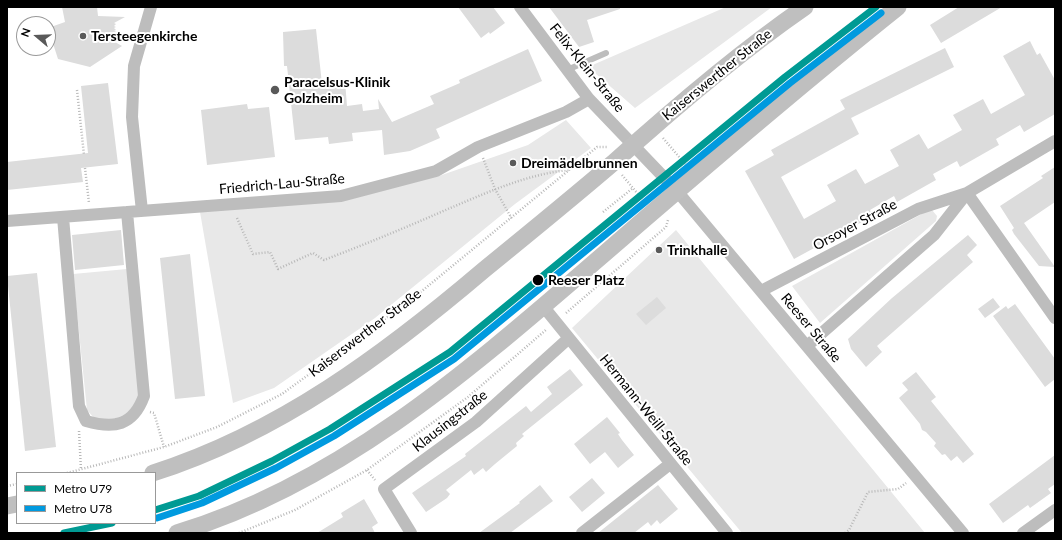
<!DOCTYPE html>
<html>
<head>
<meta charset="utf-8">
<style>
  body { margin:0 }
  #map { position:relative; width:1062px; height:540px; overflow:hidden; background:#fff; font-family:Lato,sans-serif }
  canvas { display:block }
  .frame { position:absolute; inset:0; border:8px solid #000; pointer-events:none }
  .legend { position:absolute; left:16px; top:472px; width:140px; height:52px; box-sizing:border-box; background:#fff; border:1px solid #999; margin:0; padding:5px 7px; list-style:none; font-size:12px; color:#000 }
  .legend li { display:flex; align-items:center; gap:8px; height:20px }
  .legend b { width:20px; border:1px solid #999 }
  .north { position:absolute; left:16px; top:16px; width:40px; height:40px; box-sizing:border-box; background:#fff; border:1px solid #999; border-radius:50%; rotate:289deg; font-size:11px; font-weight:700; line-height:16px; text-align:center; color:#000 }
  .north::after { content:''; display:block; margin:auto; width:14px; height:18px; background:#595959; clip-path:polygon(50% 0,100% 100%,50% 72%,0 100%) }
</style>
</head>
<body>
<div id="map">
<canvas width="1062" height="540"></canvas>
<div class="frame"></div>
<ul class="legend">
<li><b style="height:5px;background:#009a93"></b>Metro U79</li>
<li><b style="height:5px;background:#009adf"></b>Metro U78</li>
</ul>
<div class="north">N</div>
</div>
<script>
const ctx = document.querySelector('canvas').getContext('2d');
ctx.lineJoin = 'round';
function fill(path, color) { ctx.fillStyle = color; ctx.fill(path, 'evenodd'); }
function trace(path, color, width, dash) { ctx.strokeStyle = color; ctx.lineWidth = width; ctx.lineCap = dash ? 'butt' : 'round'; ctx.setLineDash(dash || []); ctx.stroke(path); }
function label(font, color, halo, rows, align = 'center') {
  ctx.font = font + ' Lato,sans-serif'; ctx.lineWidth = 4; ctx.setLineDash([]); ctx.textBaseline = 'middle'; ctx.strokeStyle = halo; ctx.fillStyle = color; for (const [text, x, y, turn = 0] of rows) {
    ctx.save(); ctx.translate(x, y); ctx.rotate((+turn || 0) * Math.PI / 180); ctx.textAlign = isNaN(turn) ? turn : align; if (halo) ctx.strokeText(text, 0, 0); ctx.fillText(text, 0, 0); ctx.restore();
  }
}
fill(new Path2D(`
  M 726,7 L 772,7 L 635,108 L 588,67 Z
  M 566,120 L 591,148 L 515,204 L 375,318 L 274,388 L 233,403 L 200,212 L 439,176 L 528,145 Z
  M 932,210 L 937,216 L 936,221 L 820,323 L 792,286 L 927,211 Z
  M 676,230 L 925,533 L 742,533 L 572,328 Z
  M 127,269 L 141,395 L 131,413 L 116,418 L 101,420 L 94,418 L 87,410 L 73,274 Z`), '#e8e8e8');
fill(new Path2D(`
  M 62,7 L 97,7 L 98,16 L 125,17 L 114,23 L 116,24 L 114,26 L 116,27 L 114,28 L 116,30 L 114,31 L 117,32 L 114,34 L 117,35 L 114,37 L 117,38 L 115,39 L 117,41 L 115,42 L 122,46 L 90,67 L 58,59 L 48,28 L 65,22 Z
  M 458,7 L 493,7 L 505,23 L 490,34 L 489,32 L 481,38 Z
  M 549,7 L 620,7 L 620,9 L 587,20 L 594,42 L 579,47 Z
  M 959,7 L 1002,7 L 941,43 L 930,25 Z
  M 316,29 L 322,84 L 345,81 L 347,106 L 362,104 L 363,111 L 379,109 L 378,99 L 392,122 L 434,104 L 430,96 L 460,83 L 459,80 L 528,49 L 542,81 L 436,129 L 440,138 L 410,151 L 384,155 L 382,130 L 352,133 L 353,141 L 329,144 L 328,137 L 295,140 L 287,66 L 284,66 L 283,32 Z
  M 1030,41 L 1037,55 L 1040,53 L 1055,80 L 1055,114 L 1024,132 L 1020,125 L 996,139 L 999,145 L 997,146 L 960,167 L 957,161 L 933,174 L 936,180 L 897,202 L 894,196 L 870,210 L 873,215 L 871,217 L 794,259 L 745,171 L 774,155 L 771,150 L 845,109 L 840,100 L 945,48 L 954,67 L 851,118 L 859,134 L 781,177 L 804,219 L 836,201 L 827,185 L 856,169 L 865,184 L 899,166 L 890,150 L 919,134 L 928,149 L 962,130 L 953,115 L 983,99 L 991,114 L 1025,95 L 1003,56 Z
  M 108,83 L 118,164 L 81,168 L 83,182 L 7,190 L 7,162 L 88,153 L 81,86 Z
  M 247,104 L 248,109 L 269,107 L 275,157 L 207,165 L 201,110 Z
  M 1055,167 L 1055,202 L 1024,223 L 1055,267 L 1039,266 L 1014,234 L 1012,230 L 1014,228 L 1000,206 L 1043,178 L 1041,176 Z
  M 121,230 L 124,265 L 75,270 L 72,235 Z
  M 968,235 L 977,245 L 967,255 L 973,262 L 877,346 L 882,352 L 866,367 L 851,349 L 848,339 L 892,298 Z
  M 190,254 L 205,396 L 175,399 L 160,258 Z
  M 37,273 L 56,447 L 25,451 L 7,276 Z
  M 657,297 L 666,308 L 646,325 L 636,314 Z
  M 993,298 L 1000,307 L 985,318 L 978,309 Z
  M 1015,304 L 1055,359 L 1055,379 L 1045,387 L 993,316 L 1006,306 L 1008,309 Z
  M 570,369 L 583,385 L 522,434 L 524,436 L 516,443 L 517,446 L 495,464 L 486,472 L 483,468 L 474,475 L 471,470 L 446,490 L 450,494 L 447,498 L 426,512 L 412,493 L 466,456 L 465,454 L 526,406 L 531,412 L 552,394 L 547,387 Z
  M 916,372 L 936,397 L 931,401 L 974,454 L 963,463 L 957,456 L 951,461 L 945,454 L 942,455 L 934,446 L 936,443 L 926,432 L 922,430 L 920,424 L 899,398 L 908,390 L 902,383 Z
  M 607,417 L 620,433 L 618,434 L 622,440 L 634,455 L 618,468 L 605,452 L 590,464 L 574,444 Z
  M 1055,455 L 1055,484 L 1048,489 L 1051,493 L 1030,508 L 1028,505 L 1003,523 L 989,504 Z
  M 592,478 L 605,493 L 582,512 L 569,497 Z
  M 540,485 L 553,501 L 510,533 L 479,533 L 520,503 L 519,502 Z
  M 658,485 L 678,509 L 660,524 L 657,520 L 651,526 L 648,522 L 634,533 L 598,533 Z
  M 364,499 L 378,523 L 372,527 L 375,533 L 317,533 L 343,517 L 341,513 Z`), '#dcdcdc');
trace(new Path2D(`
  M 77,90 L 84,155
  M 663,138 L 686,165
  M 483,158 L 495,189 L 512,219
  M 85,168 L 89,203
  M 622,175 L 643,200
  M 603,212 L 633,188
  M 237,218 L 253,254 L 270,252 L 278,269 L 313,253 L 324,260 C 366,244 407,227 448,209 C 486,193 527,174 569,170
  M 566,313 L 666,227 L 668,220
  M 150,412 L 154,413 L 164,447
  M 79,431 L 81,470
  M 367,470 L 375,480
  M 67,473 L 164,447 L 217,427 L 282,394 L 411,300 L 597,147 L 607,147
  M 7,486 L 17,484
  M 239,533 L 295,510 L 367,470 L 468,397 L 547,329
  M 845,533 L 849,530 L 868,492 L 898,489 L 906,483`), '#b8b8b8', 2.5, [1, 2]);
trace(new Path2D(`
  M 567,70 L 606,53`), '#bdbdbd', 6);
trace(new Path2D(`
  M 520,7 L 589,99 L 677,191 L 963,533
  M 967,193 L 1055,318
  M 142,211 L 132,117 L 134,66 L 151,7
  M 63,217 L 79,406 L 86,421 C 114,429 133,426 144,396 L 127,212
  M 7,221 L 341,196 L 436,171 L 478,147 L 566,112 L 589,99
  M 761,291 L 918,209 L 967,193 L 1055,141
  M 543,306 L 727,533
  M 807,346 L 934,235 L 967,193
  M 411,533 L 384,489 L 476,422 L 569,338
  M 582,533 L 670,464
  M 1023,533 L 1055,510`), '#bdbdbd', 12);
trace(new Path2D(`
  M 153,473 C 279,433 385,354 485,269 C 528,234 571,199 613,163 C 674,108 737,54 805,7
  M 7,506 L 17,504
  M 177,533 C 343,483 476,364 604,254 C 701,170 798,87 898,7`), '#bfbfbf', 17);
trace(new Path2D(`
  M 155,510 L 199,496 L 272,461 L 330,429 L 450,352 L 785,77 L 876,7
  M 64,533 L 112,523`), '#009a93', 7);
trace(new Path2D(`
  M 157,518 L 202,503 L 276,468 L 334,436 L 454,359 L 790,83 L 881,13`), '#009adf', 7);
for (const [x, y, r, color] of [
  [83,36,4,"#595959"],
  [275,90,5,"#595959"],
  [513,163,4,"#595959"],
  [659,250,4,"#595959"],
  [538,280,6,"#000"]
]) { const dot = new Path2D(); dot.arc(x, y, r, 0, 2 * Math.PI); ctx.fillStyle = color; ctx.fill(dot); trace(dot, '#fff', 1.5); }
label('bold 14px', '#000', '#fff', [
  ["Tersteegenkirche",91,36],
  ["Paracelsus-Klinik",284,82],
  ["Golzheim",284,98],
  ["Dreimädelbrunnen",521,163],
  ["Trinkhalle",667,250]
], 'left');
label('14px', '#000', '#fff', [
  ["Felix-Klein-Straße",587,68,51],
  ["Kaiserswerther Straße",717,75,-39],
  ["Friedrich-Lau-Straße",282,184,-5],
  ["Orsoyer Straße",855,225,-28],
  ["Reeser Straße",811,328,50],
  ["Kaiserswerther Straße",365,333,-37],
  ["Hermann-Weill-Straße",646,410,51],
  ["Klausingstraße",450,421,-38]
]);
label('bold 14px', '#000', '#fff', [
  ["Reeser Platz",548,280]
], 'left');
</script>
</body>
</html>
